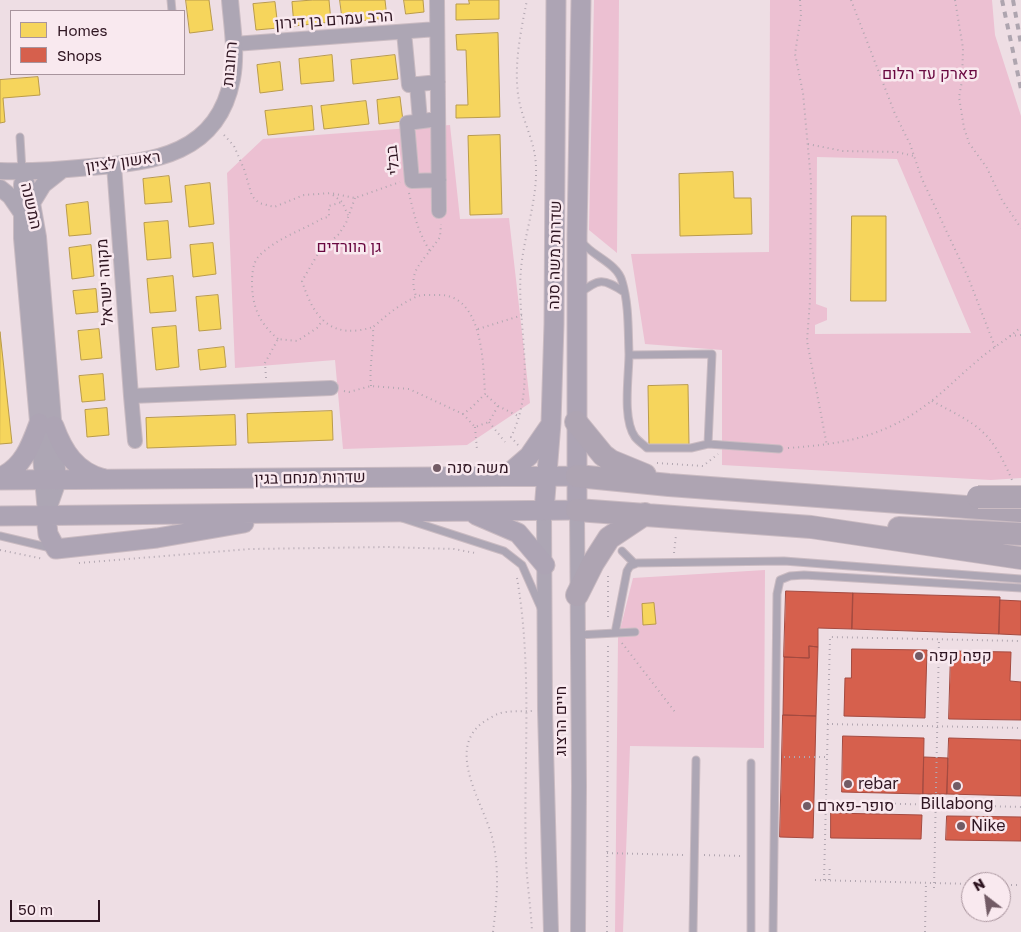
<!DOCTYPE html>
<html>
<head>
<meta charset="utf-8">
<style>
  body { margin:0 }
  #map { position:relative; width:1021px; height:932px; overflow:hidden; background:#eedee4; font-family:"Golos Text",sans-serif }
  canvas { display:block }
  .legend { position:absolute; left:10px; top:10px; width:175px; height:65px; box-sizing:border-box; background:#f9e9ef; border:1px solid #a8949d; margin:0; padding:6px 9px; list-style:none; font-size:15px; color:#2f1521 }
  .legend li { display:flex; align-items:center; gap:10px; height:25px }
  .legend b { width:25px; border:1px solid #a8949d }
  .north { position:absolute; left:961px; top:872px; width:50px; height:50px; box-sizing:border-box; background:#f9e9ef; border:1px solid #a8949d; border-radius:50%; rotate:330deg; font-size:14px; font-weight:700; line-height:20px; text-align:center; color:#2f1521 }
  .north::after { content:''; display:block; margin:auto; width:18px; height:22px; background:#725b65; clip-path:polygon(50% 0,100% 100%,50% 72%,0 100%) }
  .scale { position:absolute; left:10px; top:900px; width:90px; height:22px; box-sizing:border-box; border:2px solid #2f1521; border-top:0; padding-left:6px; font-size:15px; line-height:18px; white-space:nowrap; color:#2f1521; -webkit-text-stroke:4px #f9e9ef; paint-order:stroke }
</style>
</head>
<body>
<div id="map">
<canvas width="1021" height="932"></canvas>
<ul class="legend">
<li><b style="height:14px;background:#f6d55c"></b>Homes</li>
<li><b style="height:14px;background:#d6604d"></b>Shops</li>
</ul>
<div class="north">N</div>
<div class="scale">50 m</div>
</div>
<script>
const ctx = document.querySelector('canvas').getContext('2d');
ctx.lineJoin = 'round';
function fill(path, color) { ctx.fillStyle = color; ctx.fill(path, 'evenodd'); }
function trace(path, color, width, dash) { ctx.strokeStyle = color; ctx.lineWidth = width; ctx.lineCap = dash ? 'butt' : 'round'; ctx.setLineDash(dash || []); ctx.stroke(path); }
function label(font, color, halo, rows, align = 'center') {
  ctx.font = font + ' "Golos Text",Heebo,sans-serif'; ctx.lineWidth = 5; ctx.setLineDash([]); ctx.textBaseline = 'middle'; ctx.strokeStyle = halo; ctx.fillStyle = color; for (const [text, x, y, turn = 0] of rows) {
    ctx.save(); ctx.translate(x, y); ctx.rotate((+turn || 0) * Math.PI / 180); ctx.textAlign = isNaN(turn) ? turn : align; if (halo) ctx.strokeText(text, 0, 0); ctx.fillText(text, 0, 0); ctx.restore();
  }
}
fill(new Path2D(`
  M 594,0 L 619,0 L 617,253 L 589,230 Z
  M 770,0 L 992,0 L 995,35 L 1021,116 L 1021,478 L 991,480 L 722,465 L 722,350 L 645,344 L 631,254 L 769,252 ZM 817,157 L 897,159 L 971,333 L 815,334 L 815,325 L 827,320 L 827,308 L 816,304 Z
  M 450,125 L 460,219 L 509,218 L 530,403 L 467,445 L 343,449 L 335,360 L 235,368 L 227,173 L 263,139 Z
  M 765,570 L 764,748 L 630,746 L 623,932 L 615,932 L 618,638 L 633,578 Z`), '#ecc0d2');
const homes = new Path2D(`
  M 186,0 L 209,0 L 213,30 L 190,33 Z
  M 313,0 L 329,0 L 331,22 L 294,26 L 292,2 Z
  M 340,0 L 385,0 L 387,18 L 343,23 Z
  M 404,0 L 423,0 L 424,12 L 406,14 Z
  M 469,0 L 499,0 L 499,19 L 456,20 L 456,4 L 469,4 Z
  M 275,2 L 278,28 L 256,30 L 253,4 Z
  M 498,33 L 500,117 L 456,118 L 456,105 L 468,105 L 466,50 L 457,50 L 456,35 Z
  M 332,55 L 334,81 L 301,84 L 299,59 Z
  M 395,55 L 398,79 L 353,84 L 351,60 Z
  M 280,62 L 283,90 L 260,93 L 257,65 Z
  M 38,77 L 40,95 L 3,98 L 5,122 L 0,123 L 0,80 Z
  M 400,97 L 403,121 L 379,124 L 377,100 Z
  M 366,101 L 369,124 L 324,129 L 321,106 Z
  M 312,106 L 314,130 L 268,135 L 265,111 Z
  M 500,135 L 502,214 L 470,215 L 468,136 Z
  M 733,172 L 734,198 L 751,198 L 752,234 L 680,236 L 679,174 Z
  M 169,176 L 172,202 L 145,204 L 143,179 Z
  M 210,183 L 214,224 L 189,227 L 185,186 Z
  M 88,202 L 91,234 L 69,236 L 66,205 Z
  M 852,216 L 886,216 L 886,301 L 851,301 Z
  M 168,221 L 171,258 L 147,260 L 144,223 Z
  M 213,243 L 216,274 L 193,277 L 190,245 Z
  M 91,245 L 94,276 L 72,279 L 69,248 Z
  M 173,276 L 176,311 L 150,313 L 147,279 Z
  M 96,289 L 98,312 L 76,314 L 73,291 Z
  M 218,295 L 221,329 L 199,331 L 196,297 Z
  M 176,326 L 179,367 L 156,370 L 152,328 Z
  M 99,329 L 102,358 L 81,360 L 78,331 Z
  M 0,332 L 12,443 L 0,444 Z
  M 224,347 L 226,367 L 200,370 L 198,350 Z
  M 103,374 L 105,400 L 82,402 L 79,376 Z
  M 688,385 L 689,445 L 649,446 L 648,386 Z
  M 107,408 L 109,435 L 87,437 L 85,410 Z
  M 332,411 L 333,440 L 248,443 L 247,414 Z
  M 235,415 L 236,445 L 147,448 L 146,418 Z
  M 654,603 L 656,624 L 643,625 L 642,604 Z`);
fill(homes, '#f6d55c');
trace(homes, '#ba9b4a', 1);
const shops = new Path2D(`
  M 786,591 L 853,593 L 852,629 L 818,628 L 818,647 L 809,646 L 809,658 L 784,657 Z
  M 853,593 L 1000,597 L 999,634 L 852,629 Z
  M 1000,600 L 1021,601 L 1021,635 L 999,634 Z
  M 809,646 L 818,647 L 816,716 L 783,715 L 784,657 L 809,658 Z
  M 852,649 L 927,650 L 925,718 L 844,716 L 845,678 L 851,678 Z
  M 951,651 L 1011,652 L 1010,681 L 1021,682 L 1021,720 L 949,719 Z
  M 783,715 L 816,716 L 813,838 L 780,837 Z
  M 843,736 L 924,738 L 923,794 L 842,792 Z
  M 949,738 L 1021,740 L 1021,796 L 947,794 Z
  M 924,757 L 948,758 L 947,794 L 923,794 Z
  M 831,813 L 922,815 L 921,839 L 831,838 Z
  M 947,816 L 1021,817 L 1021,841 L 946,840 Z`);
fill(shops, '#d6604d');
trace(shops, '#a44a40', 1);
const service = new Path2D(`
  M 171,0 L 172,11
  M 20,137 L 22,171
  M 582,242 C 592,256 617,263 622,281 C 629,304 628,330 629,354 C 629,376 622,419 635,437 C 638,441 643,444 647,448 L 691,448 L 708,444 L 712,354 L 629,355
  M 579,294 C 599,278 603,278 624,292
  M 708,444 L 779,449
  M 402,518 L 504,551 L 522,565 L 541,608
  M 0,536 L 51,548
  M 622,551 L 635,564
  M 615,633 L 627,571 L 630,566 L 637,563 L 784,561 L 1021,579
  M 578,635 L 635,632
  M 693,932 L 696,760
  M 751,932 L 751,763
  M 773,932 L 777,594 L 780,580 L 790,576 L 804,575 L 1021,588`);
const minor = new Path2D(`
  M 437,0 L 439,211
  M 404,32 L 409,85 L 438,82
  M 234,44 L 437,29
  M 417,84 L 420,121
  M 438,119 L 407,123 L 412,181 L 439,180
  M 114,165 L 131,396 L 331,388
  M 131,396 L 135,441
  M 577,510 L 579,786 L 578,932
  M 544,511 L 545,710 L 551,932`);
const tertiary = new Path2D(`
  M 0,171 C 31,172 61,170 91,167 C 154,162 218,154 232,79 C 237,53 232,26 230,0
  M 23,172 L 32,203 L 38,237 L 58,481 L 46,515
  M 22,184 L 22,238 L 46,513
  M 0,188 L 10,196 L 21,212
  M 32,203 L 43,185 L 62,170`);
const secondary = new Path2D(`
  M 54,426 C 63,451 76,472 104,479
  M 507,475 L 529,456 L 549,427
  M 0,477 C 23,468 31,445 39,423
  M 0,480 L 577,476
  M 544,511 L 551,423 L 554,324 L 556,0
  M 46,515 L 48,534 L 56,549 L 157,538 L 244,523
  M 476,515 L 518,533 L 545,565
  M 0,516 L 577,510 L 577,235 L 581,0`);
const trunk = new Path2D(`
  M 576,422 L 603,455 L 611,461 L 645,475
  M 577,476 L 669,485 L 1021,511
  M 577,510 L 811,527 L 1021,558
  M 899,528 L 1021,534
  M 577,595 L 593,563 L 609,538 L 645,514`);
trace(service, '#cabbc2', 9);
trace(minor, '#cabbc2', 16);
trace(tertiary, '#cabbc2', 18);
trace(secondary, '#cabbc2', 21);
trace(trunk, '#cabbc2', 24);
trace(new Path2D(`
  M 800,0 L 801,15 L 795,54 L 803,93 L 811,181 L 810,300 L 807,341 L 827,446
  M 851,0 L 895,114 L 910,144 L 922,179 L 968,277 L 995,347
  M 955,0 L 963,48 L 962,81 L 959,97 L 964,128 L 969,143 L 987,168 L 1002,200 L 1021,228
  M 224,135 L 234,146 L 244,169 L 252,196 L 259,203 L 274,207 L 304,195 L 331,193 L 355,198 L 400,182
  M 808,144 L 843,151 L 897,152 L 914,156
  M 409,193 C 414,215 418,232 430,251 C 417,266 409,276 416,296
  M 333,195 L 342,202 L 348,215
  M 355,198 L 346,223 L 339,234 L 319,252 L 302,281 C 314,319 332,340 373,327
  M 430,251 L 440,237 L 441,224
  M 478,329 L 523,315
  M 1010,336 L 1021,335
  M 278,339 C 259,323 252,306 252,282 C 252,274 253,262 259,256 C 275,239 303,230 323,218 L 329,217 L 329,206 L 342,202
  M 266,378 L 265,363 L 278,339 L 297,341 L 317,328 L 323,320
  M 371,386 C 369,366 374,347 373,327 C 386,316 398,305 414,298 C 420,294 429,295 436,295 C 483,292 483,362 485,394 L 470,409 L 463,414 L 475,427 L 489,422 L 498,406 L 485,394
  M 344,391 L 349,392 L 371,386 L 409,389 L 463,414
  M 932,401 C 979,426 990,429 1012,480
  M 498,406 L 520,417
  M 489,422 L 505,442
  M 475,427 L 477,450
  M 518,445 L 511,437 C 538,382 516,326 521,269 C 524,235 537,202 536,168 C 536,142 521,119 518,94 C 514,63 521,30 527,0
  M 788,448 C 844,444 885,437 930,402 C 946,390 960,375 976,362 C 990,349 1007,340 1021,327
  M 657,463 L 703,466 L 718,454
  M 0,550 L 44,559
  M 674,553 L 676,535
  M 79,563 L 250,549 L 387,547 L 454,549 L 475,553
  M 517,578 C 533,670 523,767 526,860 C 527,884 531,908 532,932
  M 608,617 L 608,572
  M 622,643 L 675,712
  M 827,724 L 1021,728
  M 784,757 L 826,757
  M 825,802 L 1021,807
  M 607,853 L 685,855
  M 704,855 L 742,856
  M 815,880 L 971,884
  M 824,880 L 830,637 L 1021,641
  M 829,880 L 830,865
  M 1001,885 L 1021,885
  M 934,888 L 939,640
  M 493,932 C 497,899 500,869 492,837 C 483,802 444,748 485,721 C 489,719 494,715 498,714 C 508,710 522,712 532,711
  M 607,932 L 608,642
  M 925,932 L 926,883`), '#b2a7b1', 2, [1, 4]);
trace(service, '#ada6b4', 7);
trace(minor, '#ada6b4', 14);
trace(tertiary, '#ada6b4', 16);
trace(secondary, '#ada4b4', 19);
trace(trunk, '#aea4b2', 22);
trace(new Path2D(`
  M 1002,0 L 1021,89
  M 1013,0 L 1021,44`), '#aea5af', 4, [6, 6]);
const trunkBridge = new Path2D(`
  M 978,497 L 1021,497`);
trace(trunkBridge, '#cabbc2', 24, []);
trace(trunkBridge, '#aea4b2', 22);
for (const [x, y, r, color] of [
  [437,468,5,"#725b65"],
  [919,656,5,"#725b65"],
  [848,784,5,"#725b65"],
  [957,786,5,"#725b65"],
  [807,806,5,"#725b65"],
  [961,826,5,"#725b65"]
]) { const dot = new Path2D(); dot.arc(x, y, r, 0, 2 * Math.PI); ctx.fillStyle = color; ctx.fill(dot); trace(dot, '#f9e9ef', 2); }
label('16px', '#2f1521', '#f9e9ef', [
  ["הרב עמרם בן דירון",334,20,-4],
  ["רחובות",230,64,-85],
  ["בבלי",393,160,-96],
  ["ראשון לציון",123,162,-8],
  ["המשנה",31,206,77],
  ["שדרות משה סנה",555,255,-89],
  ["מקווה ישראל",105,282,-94],
  ["שדרות מנחם בגין",310,478,-1],
  ["חיים הרצוג",561,721,-90]
]);
label('16px', '#690840', '#f9e9ef', [
  ["פארק עד הלום",930,74],
  ["גן הוורדים",349,247]
]);
label('16px', '#2f1521', '#f9e9ef', [
  ["משה סנה",447,468],
  ["קפה קפה",929,656],
  ["rebar",858,784],
  ["Billabong",957,804,"center"],
  ["סופר-פארם",817,806],
  ["Nike",971,826]
], 'left');
</script>
</body>
</html>
